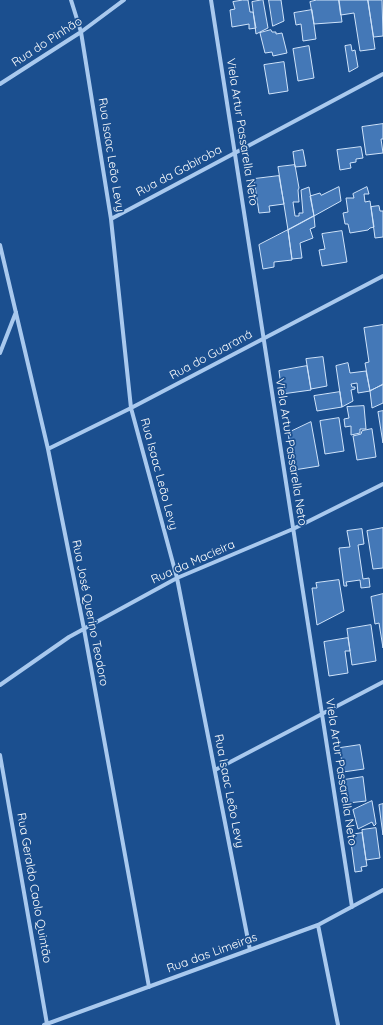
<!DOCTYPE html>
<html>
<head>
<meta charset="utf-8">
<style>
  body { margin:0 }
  canvas { display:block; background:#1b4f8f }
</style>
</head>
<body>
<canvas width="383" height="1025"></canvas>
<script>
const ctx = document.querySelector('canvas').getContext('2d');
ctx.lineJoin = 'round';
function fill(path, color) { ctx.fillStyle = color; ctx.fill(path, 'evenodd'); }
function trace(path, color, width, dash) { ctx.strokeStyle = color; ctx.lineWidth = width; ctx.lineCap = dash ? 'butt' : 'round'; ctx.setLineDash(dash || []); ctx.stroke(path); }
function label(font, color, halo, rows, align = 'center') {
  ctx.font = font + ' Quicksand,sans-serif'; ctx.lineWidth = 3.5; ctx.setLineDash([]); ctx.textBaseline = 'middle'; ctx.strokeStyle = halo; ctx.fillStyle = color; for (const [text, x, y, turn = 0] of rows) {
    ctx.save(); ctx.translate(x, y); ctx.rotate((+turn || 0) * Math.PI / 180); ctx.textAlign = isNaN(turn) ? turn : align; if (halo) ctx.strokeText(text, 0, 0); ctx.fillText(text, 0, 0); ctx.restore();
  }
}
const building = new Path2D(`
  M 243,0 L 248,0 L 250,12 L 253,12 L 256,28 L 249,29 L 249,24 L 232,27 L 230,10 L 235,9 L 233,2 Z
  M 263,0 L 268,28 L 256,34 L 252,2 Z
  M 269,0 L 281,0 L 284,21 L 273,26 Z
  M 317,0 L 339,0 L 342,22 L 314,24 L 310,2 Z
  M 339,0 L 368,0 L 375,49 L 360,51 L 354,13 L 341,15 Z
  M 368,0 L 382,0 L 383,36 L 374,37 Z
  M 312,10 L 316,39 L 303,41 L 301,24 L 296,25 L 294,13 Z
  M 271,30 L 272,32 L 276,32 L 276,34 L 282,33 L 287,53 L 273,56 L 272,52 L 265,53 L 260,33 Z
  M 351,45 L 352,51 L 355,50 L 358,67 L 349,72 L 345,46 Z
  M 309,46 L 314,78 L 298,81 L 293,49 Z
  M 284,62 L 288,91 L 269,94 L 264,65 Z
  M 383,124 L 383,139 L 381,139 L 383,153 L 366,155 L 362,127 Z
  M 361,147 L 363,158 L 356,159 L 356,162 L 350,163 L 351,168 L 340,170 L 337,150 Z
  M 303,150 L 306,166 L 295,167 L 293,152 Z
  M 295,165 L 299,188 L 298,190 L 299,202 L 293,202 L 295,216 L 299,216 L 299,213 L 303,213 L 301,190 L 309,187 L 314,216 L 288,230 L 278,167 Z
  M 279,176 L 284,204 L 269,206 L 270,212 L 259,213 L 254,179 Z
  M 339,187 L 341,201 L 314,216 L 310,196 L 320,193 L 321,195 Z
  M 367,187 L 369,194 L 364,194 L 365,202 L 370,201 L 374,227 L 370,228 L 368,230 L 350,233 L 348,224 L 345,224 L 343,213 L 348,212 L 346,198 L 354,198 L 353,194 Z
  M 379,206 L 380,211 L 383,211 L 383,237 L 375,238 L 371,207 Z
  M 314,216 L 315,227 L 310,229 L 313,238 L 300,243 L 302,258 L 292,259 L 288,230 Z
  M 288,230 L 292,260 L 274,262 L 274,267 L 263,269 L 259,245 Z
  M 342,231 L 347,262 L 322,266 L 319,250 L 325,249 L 322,234 Z
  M 383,325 L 383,384 L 370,391 L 365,363 L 369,362 L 364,328 Z
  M 323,357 L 327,386 L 311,389 L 306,359 Z
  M 348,363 L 350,373 L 366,371 L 370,391 L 358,393 L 357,383 L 351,384 L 352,387 L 355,387 L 355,389 L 351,390 L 353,401 L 342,407 L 336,366 Z
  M 307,366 L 311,390 L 282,394 L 279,371 Z
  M 383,385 L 383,403 L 372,408 L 370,391 Z
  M 340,392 L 342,407 L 317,411 L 314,396 Z
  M 364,406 L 366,429 L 360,429 L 360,433 L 351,435 L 351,426 L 345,427 L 344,419 L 349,418 L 347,407 Z
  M 383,411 L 383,443 L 378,412 Z
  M 339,418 L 344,451 L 325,454 L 320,421 Z
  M 311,422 L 319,466 L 294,470 L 288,433 Z
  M 372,429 L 376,457 L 357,460 L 353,436 L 361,434 L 362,431 Z
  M 383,528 L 383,568 L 373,569 L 367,531 Z
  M 362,529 L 364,544 L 358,545 L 363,579 L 369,578 L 370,587 L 361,588 L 360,580 L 346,582 L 347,586 L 344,586 L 339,548 L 350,547 L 347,531 Z
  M 339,580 L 344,611 L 317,625 L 312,588 L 317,588 L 316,583 Z
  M 383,594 L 383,648 L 379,623 L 375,624 L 371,597 Z
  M 371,625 L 376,661 L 352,665 L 347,629 Z
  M 348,638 L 350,651 L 345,651 L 348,673 L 329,676 L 324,642 Z
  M 360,745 L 364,769 L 343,772 L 340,748 Z
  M 363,777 L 366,801 L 348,803 L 348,800 L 347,800 L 344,780 Z
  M 372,801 L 376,824 L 374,826 L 372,822 L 358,829 L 353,810 Z
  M 383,804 L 383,835 L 379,805 Z
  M 376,828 L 380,858 L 366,860 L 362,830 Z
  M 362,833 L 367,866 L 361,867 L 362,871 L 355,872 L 350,835 Z`);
fill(building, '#4478b7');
trace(building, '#cfe3fa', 1);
trace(new Path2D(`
  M 71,0 L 81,32 L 111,219 L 131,408 L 177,578 L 250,950
  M 211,0 L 352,907
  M 0,84 L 81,32 L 124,0
  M 111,219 L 383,74
  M 0,245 L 48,449 L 84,629 L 149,987
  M 0,353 L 16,312
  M 48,449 L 131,408 L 383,276
  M 0,685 L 69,637 L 177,578 L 293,529 L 383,484
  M 0,755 L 47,1024
  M 215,770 L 383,682
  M 318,925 L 338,1025
  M 44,1025 L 318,925 L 383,890`), '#a9c9ee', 4);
label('12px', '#fff', '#1b4f8f', [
  ["Rua do Pinhão",47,42,-33],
  ["Viela Artur Passarella Neto",242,132,81],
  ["Rua Isaac Leão Levy",111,155,81],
  ["Rua da Gabiroba",179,171,-28],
  ["Rua do Guaraná",211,355,-28],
  ["Viela Artur Passarella Neto",291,452,81],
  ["Rua Isaac Leão Levy",159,474,75],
  ["Rua da Macieira",193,562,-24],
  ["Rua José Querino Teodoro",90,613,79],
  ["Viela Artur Passarella Neto",341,772,81],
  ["Rua Isaac Leão Levy",229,791,79],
  ["Rua Geraldo Caolo Quintão",34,888,80],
  ["Rua das Limeiras",212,953,-20]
]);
</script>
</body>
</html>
